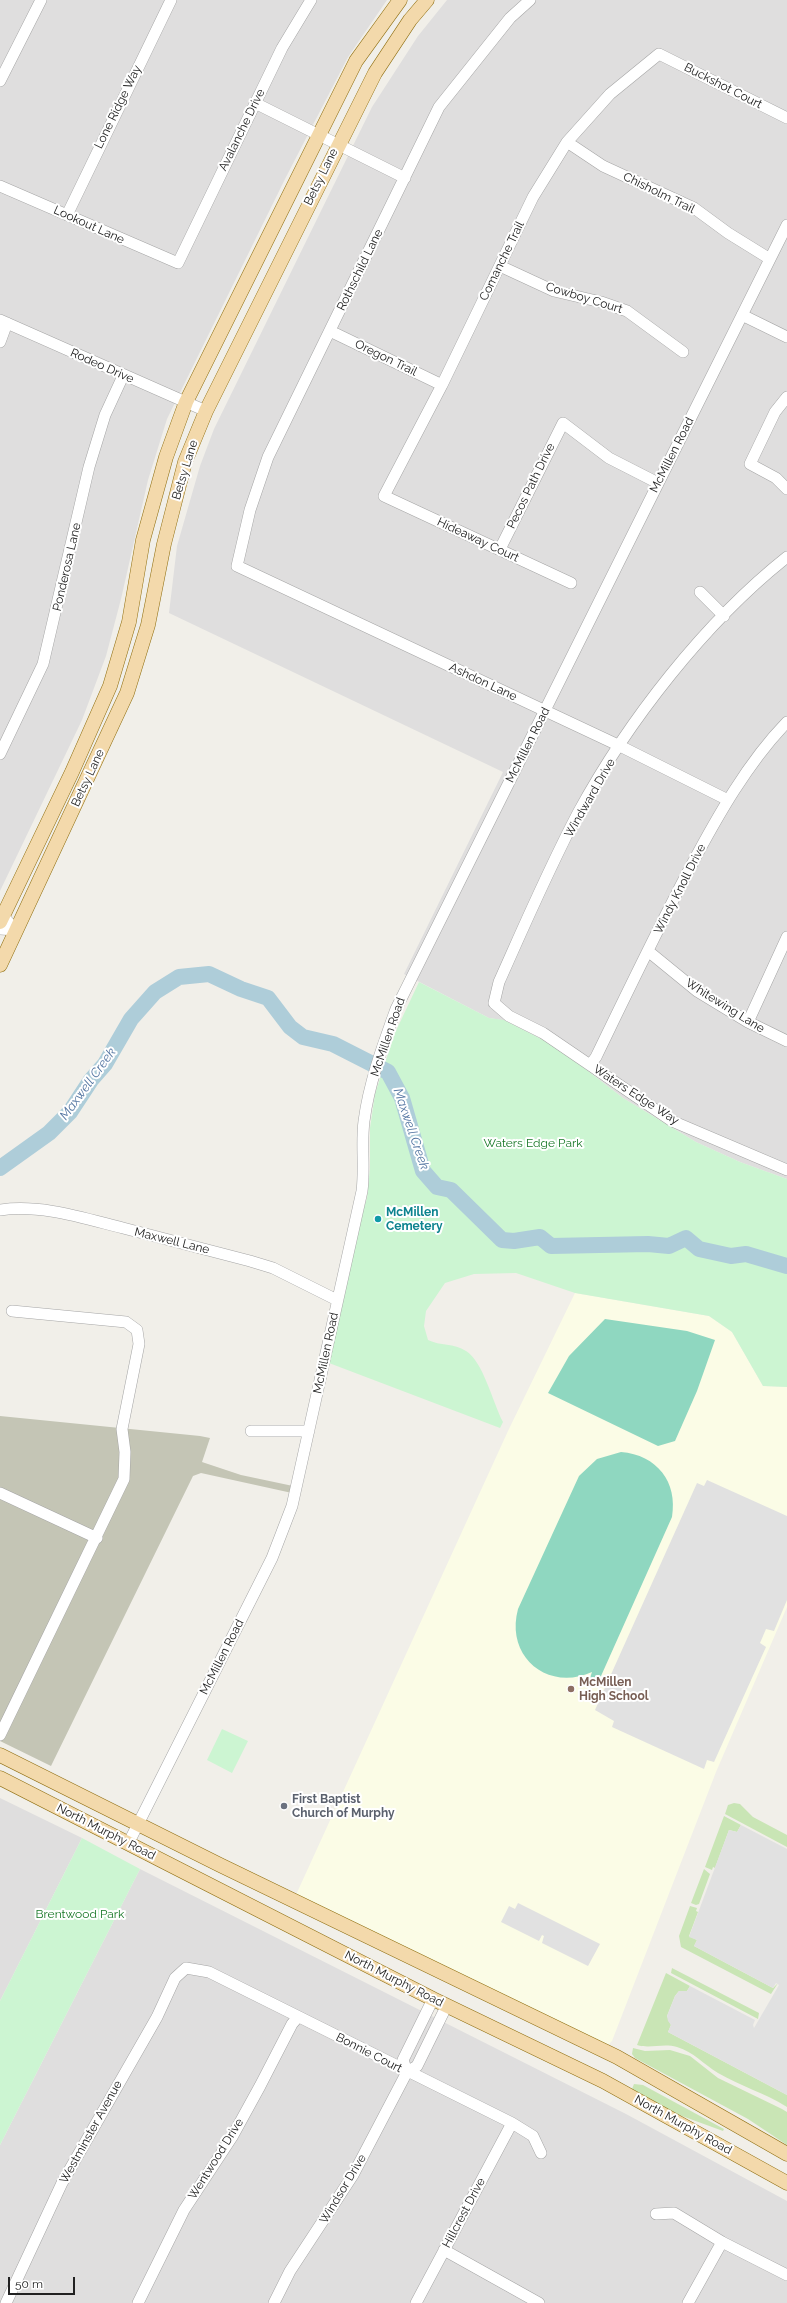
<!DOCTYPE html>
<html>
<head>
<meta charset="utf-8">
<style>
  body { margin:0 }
  #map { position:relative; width:787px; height:2303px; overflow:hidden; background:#f1efe9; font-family:Raleway,sans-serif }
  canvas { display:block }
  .scale { position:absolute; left:8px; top:2277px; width:67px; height:18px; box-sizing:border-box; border:2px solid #212121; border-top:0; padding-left:5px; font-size:12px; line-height:14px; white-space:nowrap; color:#212121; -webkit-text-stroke:3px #fff; paint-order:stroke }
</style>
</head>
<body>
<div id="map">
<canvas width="787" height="2303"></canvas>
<div class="scale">50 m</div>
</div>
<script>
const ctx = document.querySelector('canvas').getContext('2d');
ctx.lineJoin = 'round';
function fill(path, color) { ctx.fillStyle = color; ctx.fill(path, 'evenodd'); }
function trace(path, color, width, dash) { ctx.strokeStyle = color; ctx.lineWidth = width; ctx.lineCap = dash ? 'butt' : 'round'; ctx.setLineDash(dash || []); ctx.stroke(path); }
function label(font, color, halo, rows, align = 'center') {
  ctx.font = font + ' Raleway,sans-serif'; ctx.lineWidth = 4; ctx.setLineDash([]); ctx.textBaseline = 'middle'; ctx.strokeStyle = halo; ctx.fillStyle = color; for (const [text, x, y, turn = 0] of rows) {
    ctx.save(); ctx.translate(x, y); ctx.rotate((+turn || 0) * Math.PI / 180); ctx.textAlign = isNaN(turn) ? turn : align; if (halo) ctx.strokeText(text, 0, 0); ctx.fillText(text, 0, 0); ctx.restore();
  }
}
fill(new Path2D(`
  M 0,0 L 387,0 L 348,57 L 285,179 L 167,419 L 148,480 L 121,599 L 106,656 L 82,720 L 0,891 Z
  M 447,0 L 787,0 L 787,1179 L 740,1162 L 696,1142 L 623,1098 L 579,1064 L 501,1020 L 489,1018 L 404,974 L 503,772 L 169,613 L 177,546 L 200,466 L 214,429 L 372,107 L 418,36 Z
  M 0,1798 L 82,1838 L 0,2001 Z
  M 140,1869 L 626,2114 L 787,2201 L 787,2303 L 0,2303 L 0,2145 Z`), '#dfdede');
fill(new Path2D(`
  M 575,1293 L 709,1316 L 732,1332 L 763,1386 L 787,1387 L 787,1607 L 716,1772 L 612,2041 L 607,2046 L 295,1897 L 508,1431 Z`), '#fbfce6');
fill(new Path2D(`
  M 0,1416 L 200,1436 L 210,1438 L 202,1462 L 241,1475 L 293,1486 L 292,1493 L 201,1473 L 193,1476 L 51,1766 L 0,1741 Z`), '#c4c5b5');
fill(new Path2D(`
  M 734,1803 L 740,1804 L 753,1817 L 787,1835 L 787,1847 L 725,1814 L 728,1805 Z
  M 724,1816 L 741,1825 L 737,1832 L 729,1830 L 715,1868 L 713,1867 L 712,1870 L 705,1867 Z
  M 704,1869 L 710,1874 L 699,1904 L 696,1905 L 691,1903 Z
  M 690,1906 L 697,1908 L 696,1911 L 698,1912 L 689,1936 L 697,1940 L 694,1946 L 773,1988 L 778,1983 L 771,1994 L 681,1947 L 679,1936 Z
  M 672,1968 L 759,2013 L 758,2019 L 671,1973 Z
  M 666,1973 L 690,1986 L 687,1991 L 679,1991 L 675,1996 L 667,2016 L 671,2025 L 668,2032 L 787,2095 L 787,2107 C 765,2093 740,2086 718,2073 C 703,2064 694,2052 677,2047 C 663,2043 650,2049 637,2045 Z
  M 633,2048 L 645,2051 L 670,2050 L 690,2056 L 718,2078 L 782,2109 L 787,2112 L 787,2145 L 748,2119 L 635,2058 L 632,2054 Z
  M 634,2084 L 643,2085 L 724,2129 L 723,2131 L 671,2112 L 634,2091 L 632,2089 Z`), '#c9e5b5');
fill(new Path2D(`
  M 419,982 L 489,1018 L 504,1020 L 545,1041 L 579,1064 L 623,1098 L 696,1142 L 740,1162 L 787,1179 L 787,1387 L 763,1386 L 732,1332 L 709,1316 L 575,1293 L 516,1273 L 474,1274 L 445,1283 L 426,1311 L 424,1326 L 428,1340 C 440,1346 454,1343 466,1351 C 483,1361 493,1403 503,1422 L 500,1428 L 329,1363 L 359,1222 L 367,1198 L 370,1168 L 370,1128 L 375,1094 L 394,1035 Z
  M 222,1729 L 248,1741 L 232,1773 L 207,1760 Z
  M 82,1838 L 140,1869 L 0,2145 L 0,2001 Z`), '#ccf5d2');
fill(new Path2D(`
  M 605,1319 L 687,1331 L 715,1340 L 697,1391 L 675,1441 L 658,1446 L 548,1393 L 569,1356 Z
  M 621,1452 C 657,1455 678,1482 672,1517 L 597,1685 L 589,1681 L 592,1672 C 548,1692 505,1657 518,1609 L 579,1476 L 597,1459 Z`), '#8fd7c0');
fill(new Path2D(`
  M 707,1480 L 787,1516 L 787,1600 L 774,1631 L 766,1629 L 760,1643 L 766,1647 L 714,1762 L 707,1760 L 704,1769 L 612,1727 L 614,1721 L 595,1710 L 697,1483 L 704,1486 Z
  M 741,1825 L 787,1849 L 787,2095 L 668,2032 L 671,2025 L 668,2021 L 667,2016 L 675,1996 L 679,1991 L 687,1991 L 690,1986 L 755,2020 L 753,2025 L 754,2028 L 779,1985 L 776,1983 L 773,1988 L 694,1946 L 697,1940 L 689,1937 L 729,1830 L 737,1832 Z
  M 518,1903 L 600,1944 L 588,1966 L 542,1943 L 544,1936 L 542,1935 L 539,1941 L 501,1922 L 509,1906 L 515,1909 Z`), '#e1e1e1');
trace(new Path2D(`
  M 0,1168 L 49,1133 L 70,1112 L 91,1080 L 105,1064 L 131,1019 L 155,992 L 179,977 L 209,974 L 241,989 L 268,998 L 290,1027 L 303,1037 L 333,1044 L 388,1072 L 402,1098 L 423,1171 L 437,1187 L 451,1190 L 502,1240 L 514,1241 L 540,1237 L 551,1246 L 648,1244 L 669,1246 L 686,1238 L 699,1249 L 731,1256 L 746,1254 L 787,1266`), '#aecdd9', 16);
const minor = new Path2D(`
  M 530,0 L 510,18 L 439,107 L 268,457 L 250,510 L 237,566 L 620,746 L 728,800
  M 0,81 L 41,0
  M 255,103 L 405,178
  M 567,142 L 603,166 L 694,208 L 728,233 L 770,259
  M 0,186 L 178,263 L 282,48 L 311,0
  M 67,215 L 171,0
  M 500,266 L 554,291 L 601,302 L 627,311 L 683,352
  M 742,315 L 787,337
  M 0,320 L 206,411
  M 330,331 L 442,385
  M 0,342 L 7,323
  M 787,397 L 775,412 L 750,464 L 776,478 L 787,489
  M 500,549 L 563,423 L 609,458 L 658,483
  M 787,557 C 705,622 628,721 578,813 C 549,868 524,926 499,982 L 494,1003 L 509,1016 L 543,1033 L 672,1121 L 787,1170
  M 571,583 L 384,496 L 442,385 L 533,197 L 567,142 L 610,94 L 659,54 L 787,118
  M 700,592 L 724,616
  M 0,754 L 43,664 L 89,467 L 105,415 L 123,376
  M 0,913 L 16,930
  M 0,929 L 16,930
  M 648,951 L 697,991 L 748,1022 L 787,1041
  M 748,1022 L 787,937
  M 590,1065 L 596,1057 C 627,993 658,928 691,866 C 717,817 748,762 787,722
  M 0,1210 C 41,1204 83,1218 123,1228 C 165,1239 207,1250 250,1261 L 273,1268 L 337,1300
  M 251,1431 L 309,1431
  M 0,1493 L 97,1538
  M 0,1735 L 124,1479 L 125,1452 L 122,1429 L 139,1344 L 137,1330 L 126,1322 L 12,1311
  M 128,1844 L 272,1558 L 292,1506 L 362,1191 C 365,1168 361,1144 364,1121 C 369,1083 383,1045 396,1009 L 787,225
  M 407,2072 L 403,2060 L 433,1999
  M 656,2214 L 674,2213 L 722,2242 L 787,2275
  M 444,2250 L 539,2303
  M 6,2303 L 62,2183 L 157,2017 L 175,1978 L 186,1968 L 209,1972 L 512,2123 L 533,2136 L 541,2153
  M 138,2303 L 184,2210 L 232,2137 L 260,2086 L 292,2024 L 298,2017
  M 274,2303 L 290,2271 L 353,2175 L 407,2072 L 417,2066 L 447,2005
  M 416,2303 L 512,2123
  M 688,2303 L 722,2242`);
const major = new Path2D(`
  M 0,922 L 72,772 L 110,686 L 129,622 L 143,540 L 166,457 L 186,402 L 356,61 L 400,0
  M 0,965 L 127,693 L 148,625 L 164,544 L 185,462 L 206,411 L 375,73 L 410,20 L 427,0
  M 0,1755 L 220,1865 L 617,2057 L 787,2154
  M 0,1778 L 433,1999 L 603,2081 L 787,2183`);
trace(minor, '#a5a5a5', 12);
trace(major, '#8f6e0f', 15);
trace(minor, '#fff', 11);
trace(major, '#f3d9ab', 14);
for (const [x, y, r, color] of [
  [378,1219,4,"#0f9aa8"],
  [571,1689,4,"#8d6e63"],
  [284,1806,4,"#6b7280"]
]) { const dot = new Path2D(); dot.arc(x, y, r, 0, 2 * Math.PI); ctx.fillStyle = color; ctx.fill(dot); trace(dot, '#fff', 1.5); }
label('12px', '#212121', '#fff', [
  ["Buckshot Court",723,86,27],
  ["Lone Ridge Way",118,107,-64],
  ["Avalanche Drive",242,130,-64],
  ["Betsy Lane",321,177,-64],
  ["Chisholm Trail",659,193,26],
  ["Lookout Lane",89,225,24],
  ["Comanche Trail",502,261,-64],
  ["Rothschild Lane",360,270,-64],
  ["Cowboy Court",584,298,17],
  ["Oregon Trail",386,358,26],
  ["Rodeo Drive",102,366,24],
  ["McMillen Road",672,455,-63],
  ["Betsy Lane",185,470,-73],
  ["Pecos Path Drive",531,486,-64],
  ["Hideaway Court",478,540,25],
  ["Ponderosa Lane",67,567,-77],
  ["Ashdon Lane",483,682,25],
  ["McMillen Road",528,745,-63],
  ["Betsy Lane",88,778,-65],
  ["Windward Drive",590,798,-60],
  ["Windy Knoll Drive",680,889,-63],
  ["Whitewing Lane",725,1006,32],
  ["McMillen Road",388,1037,-71],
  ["Waters Edge Way",636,1095,33],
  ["Maxwell Lane",172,1241,14],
  ["McMillen Road",326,1353,-78],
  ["McMillen Road",222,1657,-63],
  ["North Murphy Road",106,1832,27],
  ["North Murphy Road",394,1979,27],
  ["Bonnie Court",369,2053,27],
  ["North Murphy Road",683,2125,29],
  ["Westminster Avenue",91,2132,-61],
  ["Wentwood Drive",216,2159,-58],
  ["Windsor Drive",343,2189,-59],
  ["Hillcrest Drive",464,2213,-62]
]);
label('12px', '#177726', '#fff', [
  ["Waters Edge Park",533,1143],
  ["Brentwood Park",80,1914]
]);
label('bold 12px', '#0d838f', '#fff', [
  ["McMillen",386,1212],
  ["Cemetery",386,1226]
], 'left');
label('bold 12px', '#785e54', '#fff', [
  ["McMillen",579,1682],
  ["High School",579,1696]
], 'left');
label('bold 12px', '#5b616d', '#fff', [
  ["First Baptist",292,1799],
  ["Church of Murphy",292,1813]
], 'left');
label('italic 13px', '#5375a1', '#fff', [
  ["Maxwell Creek",88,1084,-54],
  ["Maxwell Creek",411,1129,71]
]);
</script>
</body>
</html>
